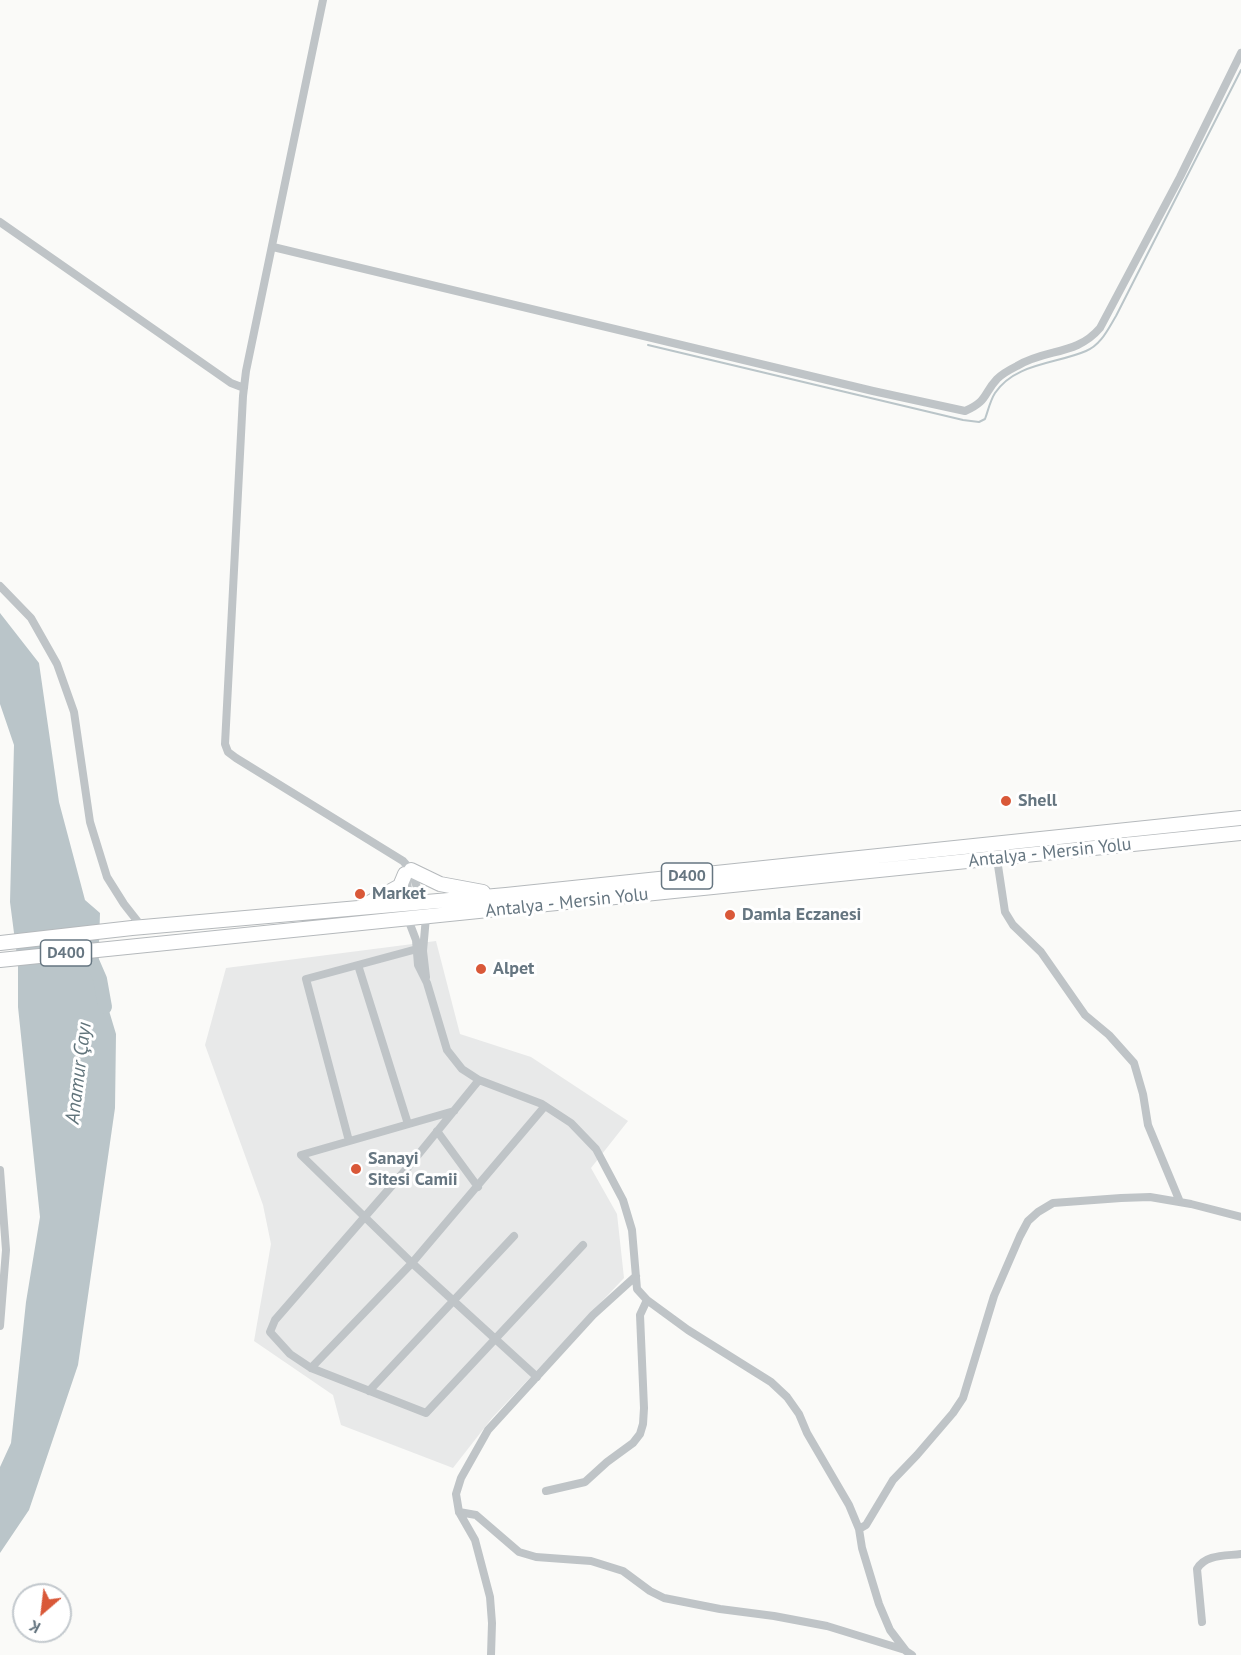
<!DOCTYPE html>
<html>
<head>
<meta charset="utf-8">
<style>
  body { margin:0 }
  #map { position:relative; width:1241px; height:1655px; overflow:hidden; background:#fafaf8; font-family:"PT Sans",sans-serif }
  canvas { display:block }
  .north { position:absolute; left:12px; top:1583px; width:60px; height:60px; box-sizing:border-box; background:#fff; border:2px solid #c2c8cd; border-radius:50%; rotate:208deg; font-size:16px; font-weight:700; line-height:24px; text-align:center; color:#667681 }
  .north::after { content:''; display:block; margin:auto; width:21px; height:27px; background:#d95838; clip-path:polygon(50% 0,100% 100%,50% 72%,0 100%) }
</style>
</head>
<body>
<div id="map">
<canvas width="1241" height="1655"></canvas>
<div class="north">K</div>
</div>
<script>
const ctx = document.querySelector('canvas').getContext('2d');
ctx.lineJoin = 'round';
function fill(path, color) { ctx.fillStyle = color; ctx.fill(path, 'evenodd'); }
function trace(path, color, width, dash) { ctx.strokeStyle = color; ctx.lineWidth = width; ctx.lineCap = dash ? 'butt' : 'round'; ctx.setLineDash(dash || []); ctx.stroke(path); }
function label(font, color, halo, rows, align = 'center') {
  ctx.font = font + ' "PT Sans",sans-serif'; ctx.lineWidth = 6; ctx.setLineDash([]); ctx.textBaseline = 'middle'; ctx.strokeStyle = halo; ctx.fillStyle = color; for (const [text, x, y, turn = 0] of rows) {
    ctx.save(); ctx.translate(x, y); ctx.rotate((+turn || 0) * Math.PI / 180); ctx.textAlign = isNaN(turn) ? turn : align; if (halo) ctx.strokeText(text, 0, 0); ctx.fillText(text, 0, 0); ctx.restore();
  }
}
fill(new Path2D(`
  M 436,941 L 460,1034 L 531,1057 L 628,1121 L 591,1168 L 617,1214 L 624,1278 L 492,1418 L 453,1468 L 341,1425 L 333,1395 L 254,1341 L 271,1244 L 263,1205 L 205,1045 L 226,968 Z`), '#e8e9e9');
fill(new Path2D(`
  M 0,613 L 39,663 L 59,802 L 85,900 L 100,913 L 98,974 L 116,1034 L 115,1108 L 78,1365 L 29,1510 L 0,1553 L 0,1467 L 11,1443 L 26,1302 L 40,1217 L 18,1007 L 18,964 L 10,902 L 14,745 L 0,704 Z`), '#bac5c9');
trace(new Path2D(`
  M 648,345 L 963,420 L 979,422 L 985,419 C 988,411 990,401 995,393 C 1015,363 1056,364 1086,351 C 1101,345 1108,329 1116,316 L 1241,70`), '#bac5c9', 2);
trace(new Path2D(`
  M 90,956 L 100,979 L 105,1007`), '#bac5c9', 14);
const trunk = new Path2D(`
  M 411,870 L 440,884 L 483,892
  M 367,904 L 400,886 L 405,874
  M 0,943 L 132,928 L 506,895 L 1241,818
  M 0,960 L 1241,833`);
trace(trunk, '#b5b9bc', 16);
trace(new Path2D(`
  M 323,0 L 246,371 L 243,396 L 225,744 L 228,752 L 236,758 L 403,861 L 411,870 L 422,902
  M 0,222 L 231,383 L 244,388
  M 273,247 L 873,391 L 965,411 C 988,401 983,394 997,379 C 1002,374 1011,369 1017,366 C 1047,348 1076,356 1100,328 L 1180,177 L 1241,53
  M 0,586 L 31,618 L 57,664 L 74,712 L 90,822 L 107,877 L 124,904 L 142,927
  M 997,859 L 1005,912 L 1013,925 L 1041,952 L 1085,1015 L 1109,1035 L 1134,1063 L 1143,1094 L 1148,1125 L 1180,1202
  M 406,877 L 408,889 L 406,904
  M 426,917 L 423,951 L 426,977
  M 408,919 L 416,940 L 418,965 L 427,983 L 447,1050 L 462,1069 L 479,1080 L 542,1104 L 571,1123 L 596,1149 L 623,1200 L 632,1230 L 637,1289 L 647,1300 L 688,1330 L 771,1382 L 787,1397 L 799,1414 L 807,1433 L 849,1505 L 859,1529 L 862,1548 L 879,1604 L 890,1630 L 906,1651 L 912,1655
  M 358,965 L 408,1124
  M 479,1080 L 409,1166 L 275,1320 L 270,1332 L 290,1354 L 311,1368 L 426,1413 L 583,1245
  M 454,1111 L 301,1155 L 412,1263 L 537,1377
  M 437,1131 L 478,1187
  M 349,1141 L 306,979 L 417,949
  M 0,1170 L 6,1250 L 0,1326
  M 311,1368 L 412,1263 L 545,1106
  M 369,1391 L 514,1236
  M 546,1491 L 585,1482 L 607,1462 L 633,1443 L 640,1434 L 643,1424 L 644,1408 L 640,1315 L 647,1300
  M 459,1512 L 476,1515 L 519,1552 L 536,1557 L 591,1561 L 623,1571 L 650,1591 L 664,1598 L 720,1609 L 774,1616 L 827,1626 L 905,1650
  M 859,1529 L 866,1525 L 893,1480 L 917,1455 L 953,1413 L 963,1398 L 994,1296 L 1020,1236 L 1028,1221 L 1038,1212 L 1053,1203 L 1121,1198 L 1150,1197 L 1191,1204 L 1241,1217
  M 1202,1622 L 1197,1569 C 1205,1554 1226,1556 1241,1554
  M 491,1655 L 492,1623 L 490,1597 L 475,1540 L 459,1512 L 456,1494 L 461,1478 L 488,1430 L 593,1315 L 636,1276`), '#bfc4c7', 8);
trace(trunk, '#fff', 14);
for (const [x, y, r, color] of [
  [1006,801,6,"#d95838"],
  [360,894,6,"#d95838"],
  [730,915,6,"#d95838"],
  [481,969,6,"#d95838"],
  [356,1169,6,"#d95838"]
]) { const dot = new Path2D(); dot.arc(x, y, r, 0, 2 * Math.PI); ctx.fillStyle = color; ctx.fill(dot); trace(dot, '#fff', 2); }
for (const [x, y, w] of [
  [687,876,51],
  [66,953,51]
]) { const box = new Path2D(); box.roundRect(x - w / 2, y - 13, w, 26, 4.5); ctx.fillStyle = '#fff'; ctx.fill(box); trace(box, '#667681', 1.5); }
label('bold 16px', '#667681', null, [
  ["D400",687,876],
  ["D400",66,953]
]);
label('bold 18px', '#667681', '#fff', [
  ["Shell",1018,801],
  ["Market",372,894],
  ["Damla Eczanesi",742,915],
  ["Alpet",493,969],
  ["Sanayi",368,1159],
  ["Sitesi Camii",368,1180]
], 'left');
label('18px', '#667681', '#fff', [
  ["Antalya - Mersin Yolu",1050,853,-6],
  ["Antalya - Mersin Yolu",567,903,-6]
]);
label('italic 20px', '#61747b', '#fff', [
  ["Anamur Çayı",79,1073,-83]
]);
</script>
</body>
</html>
